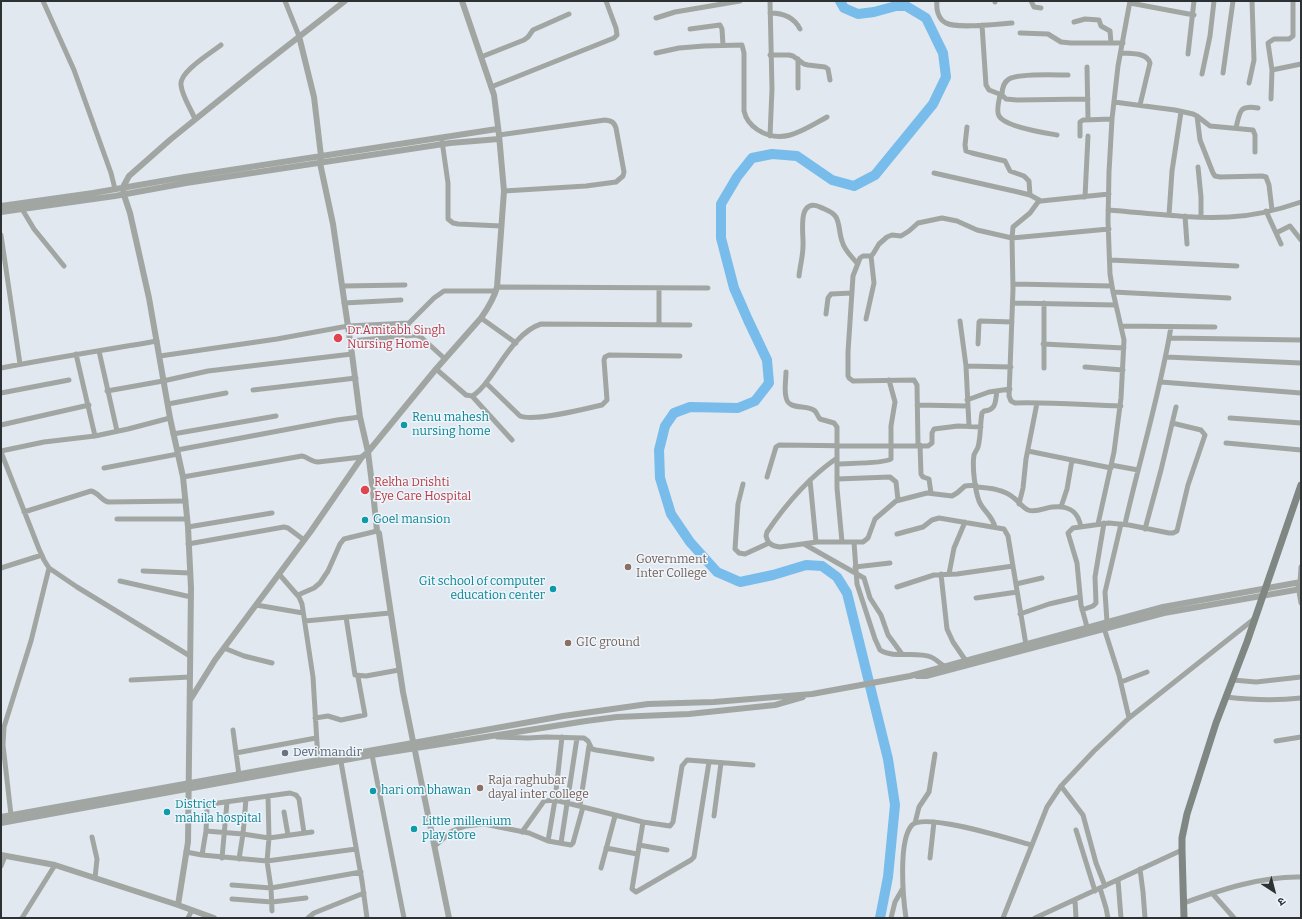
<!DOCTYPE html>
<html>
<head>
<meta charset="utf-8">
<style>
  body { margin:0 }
  #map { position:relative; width:1302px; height:919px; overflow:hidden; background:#e1e8f0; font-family:Bitter,"Noto Sans Devanagari",serif }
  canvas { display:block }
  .frame { position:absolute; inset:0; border:2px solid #2e3134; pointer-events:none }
  .north { position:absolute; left:1254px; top:871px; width:40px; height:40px; -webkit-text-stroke:3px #eef6fd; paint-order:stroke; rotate:144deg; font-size:11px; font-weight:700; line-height:16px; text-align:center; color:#2e3134 }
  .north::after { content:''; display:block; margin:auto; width:14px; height:18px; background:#2e3134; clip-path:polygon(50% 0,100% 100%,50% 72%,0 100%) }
</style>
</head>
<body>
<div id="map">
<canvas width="1302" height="919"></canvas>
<div class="frame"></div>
<div class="north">उ</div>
</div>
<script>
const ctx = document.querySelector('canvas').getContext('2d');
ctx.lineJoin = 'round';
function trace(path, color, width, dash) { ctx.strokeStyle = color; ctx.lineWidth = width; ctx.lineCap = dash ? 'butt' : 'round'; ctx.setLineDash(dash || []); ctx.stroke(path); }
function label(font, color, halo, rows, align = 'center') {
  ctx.font = font + ' Bitter,serif'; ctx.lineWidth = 3; ctx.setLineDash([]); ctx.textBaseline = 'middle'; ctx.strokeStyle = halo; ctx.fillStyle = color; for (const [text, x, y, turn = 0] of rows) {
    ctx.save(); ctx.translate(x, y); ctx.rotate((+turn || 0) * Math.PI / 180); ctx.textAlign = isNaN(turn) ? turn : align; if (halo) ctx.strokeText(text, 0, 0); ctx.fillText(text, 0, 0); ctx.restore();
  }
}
trace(new Path2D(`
  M 840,1 L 844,8 L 858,14 L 874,12 L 896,6 L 906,6 L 926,18 L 943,53 L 946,77 L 933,104 L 875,175 L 854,186 L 832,180 L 797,156 L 772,154 L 752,158 L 737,177 L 721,204 L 721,238 L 734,288 L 748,320 L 767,360 L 769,383 L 755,401 L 738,408 L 690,407 L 674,413 L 665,426 L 659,450 L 660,478 L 671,514 L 690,542 L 717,572 L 740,582 L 773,575 L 806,565 L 822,566 L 837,577 L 847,593 L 888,759 L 895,805 L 888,877 L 880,918`), '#78bceb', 10);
trace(new Path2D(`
  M 43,1 L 74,70 L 111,173 L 115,189
  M 285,1 L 299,36
  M 770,1 L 772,89 L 770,136
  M 937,1 C 936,9 938,19 946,23 C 957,29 998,24 1012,23
  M 995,1 L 995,2
  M 1031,1 L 1034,7 L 1041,8
  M 1130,3 L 1194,15
  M 770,13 C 783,13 794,17 800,29
  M 656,18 L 675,12 L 740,1
  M 1074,22 L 1085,19 L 1099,20 L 1101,26 L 1110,31 L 1111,43
  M 982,25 L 986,85 L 989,90 L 1002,95
  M 690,29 L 720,25 L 722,29 L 723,45
  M 1020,33 L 1048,34 L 1061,42 L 1071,43 L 1123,43
  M 656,53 L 679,48 L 704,46 L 742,45 L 744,53 L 744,111 C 746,120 750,125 758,130 C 783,146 805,129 827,117
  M 1121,53 C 1130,54 1147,52 1150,63 L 1140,105
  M 1188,54 L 1194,1
  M 770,55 L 789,55 L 793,56 L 804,64 L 808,65 L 825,67 L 828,69 L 830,80
  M 481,57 L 524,40 L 528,37 L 533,30 L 569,14
  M 798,59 L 798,88
  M 1087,67 L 1088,119
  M 1272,70 L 1301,64
  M 1223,73 L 1233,1
  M 1202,74 L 1210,36 L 1214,1
  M 1068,75 C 1056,75 1018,73 1009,79 C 1004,82 1002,89 1002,95 L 1006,99 L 1017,100 L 1088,99
  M 1249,83 L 1254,60 L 1252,1
  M 491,87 L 614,38 L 617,35 L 616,28 L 606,1
  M 1000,95 C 999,100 996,111 999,116 C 1005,127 1045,133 1057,135
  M 1271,99 L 1272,70 L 1268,43 L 1274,39 L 1289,39 L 1293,36 L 1293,1
  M 1114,102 L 1175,110 L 1193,114 L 1197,116 L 1210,126 L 1253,130 L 1255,135 L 1255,152
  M 1197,116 L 1200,140 L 1213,173 L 1215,176 L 1220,177 L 1262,176 L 1266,177 L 1269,185 L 1272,210
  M 195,119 C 191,109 182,96 181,85 C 179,72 211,53 221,45
  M 967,127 L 965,145 L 966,151 L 972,153 L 1005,161 L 1010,171 L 1024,176 L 1029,181 L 1030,195
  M 1236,128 C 1240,111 1239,105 1258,108
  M 499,135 L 605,120 C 612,121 614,122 616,128 L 624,172 L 623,176 L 616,182 L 586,186 L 504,191
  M 1080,136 L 1080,122 L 1083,120 L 1112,119
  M 442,141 L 448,183 L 448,219 L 453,223 L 458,224 L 501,226
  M 1198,167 L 1201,197 L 1201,216
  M 934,173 L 1018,192 L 1030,195 L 1041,201
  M 1109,194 L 1041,201 L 1038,202 L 1030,213 L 1013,227 L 1012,238 L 1013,289 L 1009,396 L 1011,401 L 1015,403 C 1050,402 1085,405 1121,406
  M 1085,197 L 1088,136
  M 22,209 L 34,229 L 64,266
  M 1108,210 C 1148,213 1189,219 1229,217 C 1253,216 1278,210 1301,202
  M 1266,211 L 1281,244
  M 1169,215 L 1172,171 L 1181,112
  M 1185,216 L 1187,244
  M 1276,233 L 1290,226 L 1301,240
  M 1,235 L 20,364
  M 1110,260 L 1237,266
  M 799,276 C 800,266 803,256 803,246 C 804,235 796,197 820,207 C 826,210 832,211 836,217 C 840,224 839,233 842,241 C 844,250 851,256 857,263
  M 1013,284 L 1112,286
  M 342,286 L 405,285
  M 497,287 L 708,288
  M 1113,292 L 1229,298
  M 344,303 L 401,300
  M 1013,303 L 1116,305
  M 1044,303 L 1044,368
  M 826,314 L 828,298 L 831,294 L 852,293
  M 481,318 L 516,343
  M 866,319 L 874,283 L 871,256
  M 960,321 L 966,366 L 969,426
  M 659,325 L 659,288
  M 1121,326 L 1215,327
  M 405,336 L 407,327 L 409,323 L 434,298 L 444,291 L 496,291
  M 1170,338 L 1301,340
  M 350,341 L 416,335 L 421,337 L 445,359
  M 978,344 L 979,322 L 980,321 L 1012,322
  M 1043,344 L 1124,348
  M 99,351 L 117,431
  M 76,354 L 95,436
  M 160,356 L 277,339 L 348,326 L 409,323
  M 1166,357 L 1301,363
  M 966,366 L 1011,367
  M 1085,367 L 1123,370
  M 1,368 C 53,358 105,350 157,341
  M 436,369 L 466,395 L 472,396 C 480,392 485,384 491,376 C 504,358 519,331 541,324 L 690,325
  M 786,372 C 786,380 784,389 786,397 C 788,411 807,404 815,411 C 817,413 818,417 820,419 L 834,423 L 837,427 L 837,488 L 842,542
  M 1161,382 L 1301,393
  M 486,383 L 520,416 C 535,422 584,409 602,405 L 607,400 L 604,360 L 605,357 L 609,355 L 680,356
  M 253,390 L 356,378
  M 107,391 L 163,381 L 208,371 L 352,354
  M 1,393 L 69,380
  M 472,396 L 512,440
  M 967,400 L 989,392 L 1010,389
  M 168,404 L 226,393
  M 917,405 L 967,406
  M 1230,418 L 1301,423
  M 1,425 L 89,405
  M 173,434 L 276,416
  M 1226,443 L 1301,450
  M 918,445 L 917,385 L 914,380 L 853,381 L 849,378 L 848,376 L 848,352 L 853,276 L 860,258 L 863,256 L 871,256 L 873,254 L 879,244 L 887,237 L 892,235 L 901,236 L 909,231 L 918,223 L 942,218 L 957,221 L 977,230 L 1012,238 L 1109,229
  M 920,445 L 921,474 L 923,477 L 929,479 L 931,493
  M 177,450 L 337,420 L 360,417
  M 1,451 L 44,442 L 95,436 L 128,429 L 170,418
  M 1028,451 L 1111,468
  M 1,452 L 39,549 L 44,560 L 49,568 L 77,587 L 190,656
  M 837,458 C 808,478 786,504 767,532 L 766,536 C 768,544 772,546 780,547 L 817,542 L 863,542 L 868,538 L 875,519 L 896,501 L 927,493 L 952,496 L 957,493 L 965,486 L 976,485
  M 837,464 C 848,463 883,464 891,459 L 891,426 L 895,402 L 889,380
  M 1111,465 L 1138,470
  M 104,468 L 178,454
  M 183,477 L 302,456 C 308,457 311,462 318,462 L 362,457
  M 767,477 L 776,447 L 779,445 L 859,446 L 928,446 L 932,443 L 932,433 L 934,429 L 958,426 L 981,427
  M 837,479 L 890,477 L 896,482 L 898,500
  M 810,480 L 816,542
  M 743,484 L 738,504 L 735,549 L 739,553 L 745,554 L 769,543
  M 976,487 C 989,488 1004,489 1014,498 C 1019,502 1022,507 1028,510 C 1036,513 1044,508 1052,507 C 1069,505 1078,511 1081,527
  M 1019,504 L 1023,488 L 1026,459 L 1037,403
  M 1061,507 L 1067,489 L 1072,460
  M 24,512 L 91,491 C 99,493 101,500 108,502 L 186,501
  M 117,519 L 187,519
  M 1098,524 L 1114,452 L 1121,398 L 1124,340 L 1113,292 L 1110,274 L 1108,221 L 1109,172 L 1112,119 L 1118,66 L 1130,1
  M 1125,524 C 1140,458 1160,394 1171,327
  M 188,527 L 272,513
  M 995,527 C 992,515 983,511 979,501 C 975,490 972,467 974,455 C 975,452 977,450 978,447 C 981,436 980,424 982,413 L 984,411 C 997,410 995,401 997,391
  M 1145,529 L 1161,470 L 1176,407
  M 897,534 L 923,527 L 932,520 L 939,518 L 1004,529 L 1008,536 L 1026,645
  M 854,542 L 857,584 L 875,639 L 880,650 C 894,659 915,651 931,657 C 936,659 939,663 944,666
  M 188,544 L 284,527 L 288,528 L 304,540
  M 804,544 L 864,578 L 870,598 L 881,615 L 888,635 L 902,654
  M 855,567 L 890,563
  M 1,568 L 42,555
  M 143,571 L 190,573
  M 279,574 L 299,597 L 302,604 L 313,677 L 318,760
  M 941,574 L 947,629 L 953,642 L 966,661
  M 949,574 L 954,548 L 965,522
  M 120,581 L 191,597
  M 1300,582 L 1301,567
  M 1016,584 L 1042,578
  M 1298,586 L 1301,603
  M 897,587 L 934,575 L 957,574 L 1013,566
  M 298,595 L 314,588 L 320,583 L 328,571 L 340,544 L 344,539 L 377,531
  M 976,598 L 1017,592
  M 256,605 L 303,613
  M 1082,610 L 1093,606 L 1096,603 L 1095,577 L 1104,523
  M 1020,614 L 1049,604 L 1079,597
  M 346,617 L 355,675 L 366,676 L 399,670
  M 305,621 L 390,613
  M 1107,622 L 1105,592 L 1121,524
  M 1087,627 L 1081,605 L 1077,563 L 1068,533 L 1073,528 L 1109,523 L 1129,525 L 1169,533 L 1173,533 L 1177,531 L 1188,485 L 1205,435 L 1201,430 L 1172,423
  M 1104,628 L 1119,675 L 1129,718
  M 224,648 L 244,656 L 272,663
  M 131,680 L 190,677
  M 1233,680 L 1256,682 L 1301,677
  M 1121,682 L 1147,672
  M 1226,697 C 1251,700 1275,701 1301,698
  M 315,718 L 328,716 L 341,720 L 365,715 L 358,677
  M 233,730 L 239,775
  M 497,737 L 528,738 L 546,737 L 584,738 L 588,741 L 592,749 L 596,750 L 652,759
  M 1276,741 L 1301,737
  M 236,753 L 316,738
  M 372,755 L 404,918
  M 341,762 L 362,881 L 367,918
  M 1061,786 L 1083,815 L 1096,863 L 1105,886
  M 268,796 L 269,838 L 267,861 L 271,888 L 272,911
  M 580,805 L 589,746
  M 284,812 L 288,835
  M 11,815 L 3,745 L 4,727 L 31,641 L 49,568
  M 714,816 L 721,763
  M 643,822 L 632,889 L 636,892 L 691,860 L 694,857 L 709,762
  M 915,823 L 919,807 L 929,792 L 935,754
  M 1076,830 L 1095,891
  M 206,831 L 243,834 L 269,838 L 312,832
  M 522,832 L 544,801 L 555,800 L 643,822 L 670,826 L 673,822 L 682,766 L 687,760 L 753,765
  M 92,837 L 97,859 L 95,878
  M 548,841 L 555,800 L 562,737
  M 561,843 L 577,738
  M 639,845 L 667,850
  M 435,846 L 452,831 L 466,826 L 484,824 L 529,833 L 548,841 L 571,845 L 573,843 L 583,807
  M 606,848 L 637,854
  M 186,852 L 202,855 L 267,861 L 356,849
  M 202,855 L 206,831 L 207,808 L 211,804 L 290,793 L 296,795 L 299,799 L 304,833
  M 222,858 L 227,802
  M 930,858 L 934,822
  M 239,859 L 243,834 L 246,799
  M 1,866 L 5,856
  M 601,868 L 615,816
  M 1140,869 L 1143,892 L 1145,918
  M 1118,880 L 1121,918
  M 232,885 L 271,888 L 361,872
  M 1100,888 L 1106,908 L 1108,918
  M 1212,893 L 1234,918
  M 232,899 L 272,902 L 306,898
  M 1075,900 L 1076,918
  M 1184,903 C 1220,890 1262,876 1301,877
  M 22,918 L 55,865
  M 188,918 L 192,910
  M 308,918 L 314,913 L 364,893
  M 891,918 L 895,902 L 903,888
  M 906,918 C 903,898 898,840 912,825 C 925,812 1013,840 1031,845
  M 1003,918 L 1047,807 L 1061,786 L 1094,751 L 1129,718 L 1254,619
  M 1035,918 L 1182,850`), '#a2a6a3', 5);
trace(new Path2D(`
  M 299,36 L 314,97 L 321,156 L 320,163 L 333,224 L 352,354 L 360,417 L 368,452 L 373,492 L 377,531 L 379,533 L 389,601 L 403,692 L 449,918
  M 1,206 L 93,193 L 185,177 L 497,129
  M 1,212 L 115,196 L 186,183 L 450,143 L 499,139
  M 917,676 L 926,676 L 1164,613 L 1301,589
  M 190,700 L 215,660 L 311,531 L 362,457 L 368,452 L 436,369 L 481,318 C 488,308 494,299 497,287 L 504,191 L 499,135 L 494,95 L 462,1
  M 1,817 L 563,716 L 648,704 L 714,702 L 812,694 L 910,676 L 1163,607 L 1301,582
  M 1,823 L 372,755 L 586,721 L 617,717 L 689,714 L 775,705 L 803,697
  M 1,855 L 55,865 L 178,905 L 214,918
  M 178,905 L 188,842 L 191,588 L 188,527 L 183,477 L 170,418 L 149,298 L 130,213 L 124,195 L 123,187 L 129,176 L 171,139 L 259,68 L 345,1`), '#a2a6a3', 6);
trace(new Path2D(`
  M 1184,918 L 1182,850 L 1182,838 L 1187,814 L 1216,723 L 1247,642 L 1301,485`), '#808682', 7);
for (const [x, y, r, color] of [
  [338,338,5,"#e0444e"],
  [404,425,4,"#0f9aa8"],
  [365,490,5,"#e0444e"],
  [365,520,4,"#0f9aa8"],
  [628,567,4,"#8d6e63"],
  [553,589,4,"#0f9aa8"],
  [568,643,4,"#8d6e63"],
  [285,753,4,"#6b7280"],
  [480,788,4,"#8d6e63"],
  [373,791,4,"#0f9aa8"],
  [167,812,4,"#0f9aa8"],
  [414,829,4,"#0f9aa8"]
]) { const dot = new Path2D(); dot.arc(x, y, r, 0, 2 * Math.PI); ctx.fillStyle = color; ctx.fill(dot); trace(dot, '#eef6fd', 1.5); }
label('12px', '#be3a42', '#eef6fd', [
  ["Dr.Amitabh Singh",347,331],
  ["Nursing Home",347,345],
  ["Rekha Drishti",374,483],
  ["Eye Care Hospital",374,497]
], 'left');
label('12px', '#0d838f', '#eef6fd', [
  ["Renu mahesh",412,418],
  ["nursing home",412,432],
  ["Goel mansion",373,520],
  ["Git school of computer",545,582,"right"],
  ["education center",545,596,"right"],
  ["hari om bhawan",381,791],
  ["District",175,805],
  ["mahila hospital",175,819],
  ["Little millenium",422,822],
  ["play store",422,836]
], 'left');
label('12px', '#785e54', '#eef6fd', [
  ["Government",636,560],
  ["Inter College",636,574],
  ["GIC ground",576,643],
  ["Raja raghubar",488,781],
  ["dayal inter college",488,795]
], 'left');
label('12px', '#5b616d', '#eef6fd', [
  ["Devi mandir",293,753]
], 'left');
</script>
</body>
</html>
